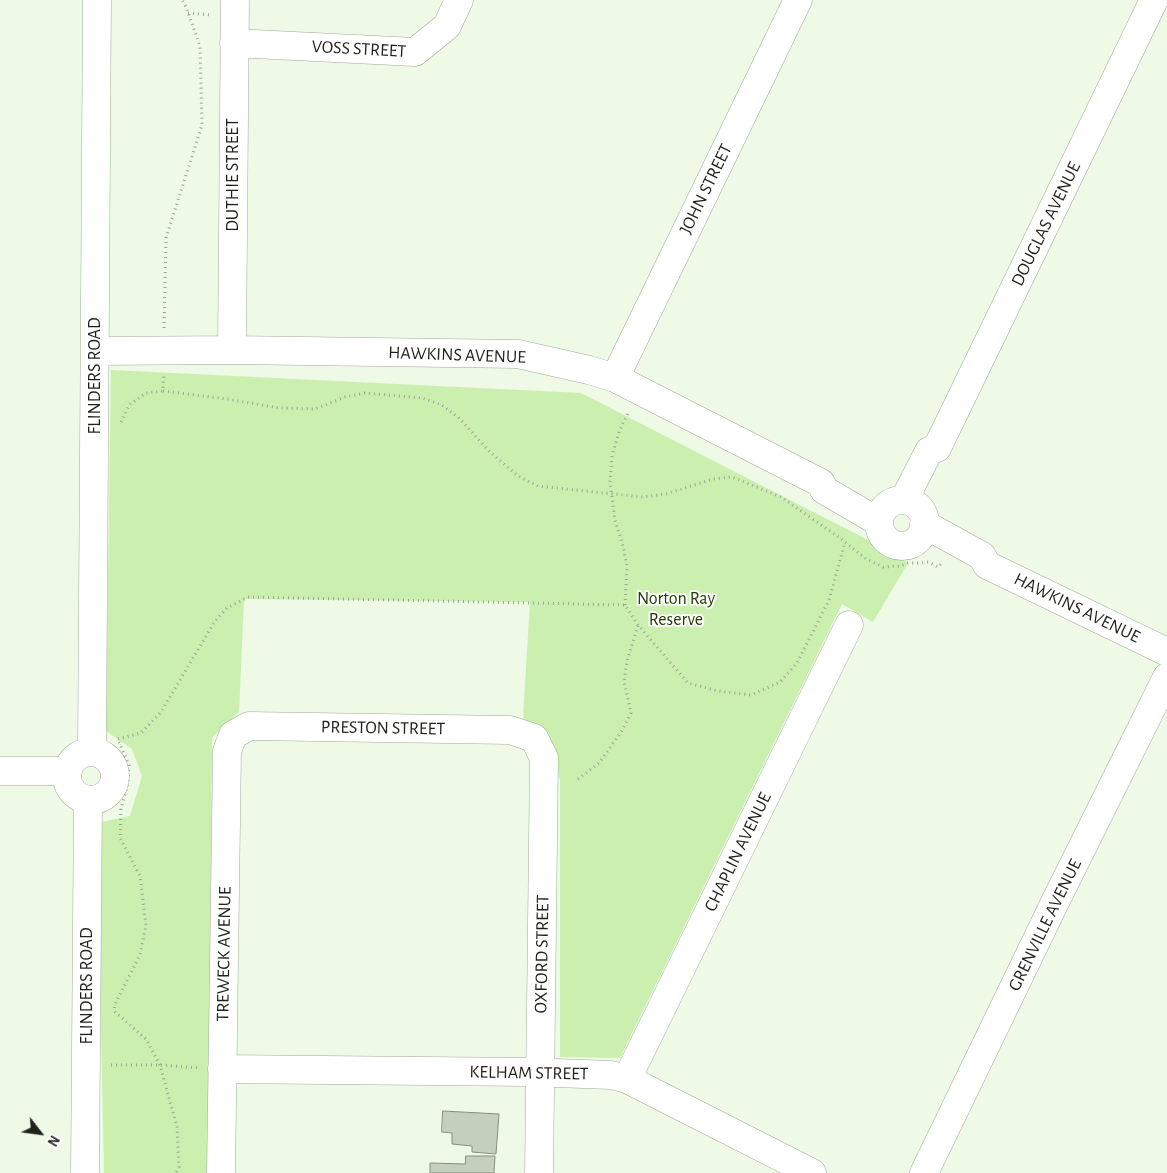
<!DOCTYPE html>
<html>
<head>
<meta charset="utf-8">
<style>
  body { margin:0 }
  #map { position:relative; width:1167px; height:1173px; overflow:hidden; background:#eef9e6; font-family:"Alegreya Sans",sans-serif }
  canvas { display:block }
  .north { position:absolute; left:15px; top:1108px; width:50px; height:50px; -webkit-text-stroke:4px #fff; paint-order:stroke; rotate:120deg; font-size:14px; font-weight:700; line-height:20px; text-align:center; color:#1e221b }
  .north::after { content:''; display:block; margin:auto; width:18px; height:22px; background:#1e221b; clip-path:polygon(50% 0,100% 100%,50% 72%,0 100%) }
</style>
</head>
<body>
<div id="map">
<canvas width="1167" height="1173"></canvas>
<div class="north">N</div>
</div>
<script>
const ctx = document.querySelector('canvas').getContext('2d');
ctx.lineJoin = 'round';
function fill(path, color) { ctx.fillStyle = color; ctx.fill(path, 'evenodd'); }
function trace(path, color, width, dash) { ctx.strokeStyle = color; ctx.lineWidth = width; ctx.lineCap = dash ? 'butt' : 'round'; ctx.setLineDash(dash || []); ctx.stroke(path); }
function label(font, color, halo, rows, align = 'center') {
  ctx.font = font + ' "Alegreya Sans",sans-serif'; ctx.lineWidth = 4; ctx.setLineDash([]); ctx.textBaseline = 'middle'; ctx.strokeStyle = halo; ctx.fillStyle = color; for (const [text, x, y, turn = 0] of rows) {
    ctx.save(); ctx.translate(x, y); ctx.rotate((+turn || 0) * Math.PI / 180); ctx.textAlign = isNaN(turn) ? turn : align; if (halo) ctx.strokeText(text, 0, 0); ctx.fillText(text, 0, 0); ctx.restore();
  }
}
fill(new Path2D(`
  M 111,370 L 581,393 L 868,540 L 908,563 L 873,622 L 842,604 L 620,1058 L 560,1057 L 560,780 L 552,743 L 523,718 L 530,602 L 244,599 L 239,712 L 212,738 L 208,1173 L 104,1173 L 97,823 L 130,816 L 142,776 L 132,749 L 106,731 Z`), '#cbefae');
const building = new Path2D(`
  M 443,1111 L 499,1114 L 496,1154 L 472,1152 L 472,1146 L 452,1144 L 452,1133 L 442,1132 Z
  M 466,1156 L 495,1156 L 494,1173 L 430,1173 L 430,1163 L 465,1164 Z`);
fill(building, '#c4cfbc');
trace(building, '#868f7e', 1);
const minor = new Path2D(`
  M 234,43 L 415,52 L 447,26 L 459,0
  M 232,350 L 235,0
  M 95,351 L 232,350 L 518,354 L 589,370 L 615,378 L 821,483 L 824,490 L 879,522
  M 615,378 L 798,0
  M 904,500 L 929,451 L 937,448 L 1154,0
  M879 523a23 23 0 1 1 46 0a23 23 0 1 1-46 0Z
  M 924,524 L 982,556 L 987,565 L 1167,652
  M 92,752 L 97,0
  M67 776a24 24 0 1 1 48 0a24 24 0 1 1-48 0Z
  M 0,771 L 68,771
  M 222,1069 L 528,1072 L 611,1075 L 627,1079 L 812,1173
  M 627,1079 L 849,625
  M 85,1173 L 88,800
  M 221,1173 L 227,751 L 233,735 L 249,726 L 510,730 L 534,738 L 544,758 L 539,1173
  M 924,1173 L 1057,898 L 1167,677`);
trace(minor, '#a0aa99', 29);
trace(new Path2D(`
  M 188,13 L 211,15
  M 164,328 L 166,238 L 202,125 L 200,46 L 186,7 L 182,0
  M 163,391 L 227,399 L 279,408 L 315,409 L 345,397 L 365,393 L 422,398 L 442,405 L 458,417 L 490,452 L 518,476 L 538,486 L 643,497 L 666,494 L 713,479 L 732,477 L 781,497 L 840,538 L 866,559 L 883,567 L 900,566 L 908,563 L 920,563 L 929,562 L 938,567 L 942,563
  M 121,422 L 129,405 L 146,393 L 163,391 L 164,374
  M 625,605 L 627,567 L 623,546 L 615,520 L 610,482 L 612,456 L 619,432 L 629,411
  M 118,739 L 141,733 L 161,712 L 215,621 L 227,608 L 248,597 L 625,605 L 638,625 L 688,683 L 718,691 L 751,695 L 780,682 L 797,663 L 829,600 L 845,542
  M 119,742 L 129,765 L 128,783 L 121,809 L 120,838 L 140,876 L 146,925 L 140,955 L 115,1004 L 114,1011 L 146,1039 L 160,1065 L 177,1127 L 179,1167 L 176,1173
  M 578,779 L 599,763 L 621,732 L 631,713 L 624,681 L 627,661 L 638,625
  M 111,1065 L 160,1065 L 199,1068`), '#9ba395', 3, [1, 4]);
trace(minor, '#fff', 28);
label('18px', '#1e221b', '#fff', [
  ["VOSS STREET",359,49,3],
  ["DUTHIE STREET",233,175,-90],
  ["JOHN STREET",706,189,-64],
  ["DOUGLAS AVENUE",1046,224,-64],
  ["HAWKINS AVENUE",457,355,2],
  ["FLINDERS ROAD",95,376,-90],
  ["HAWKINS AVENUE",1077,608,26],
  ["PRESTON STREET",383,728,1],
  ["CHAPLIN AVENUE",738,852,-64],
  ["GRENVILLE AVENUE",1045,925,-64],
  ["TREWECK AVENUE",224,954,-89],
  ["OXFORD STREET",542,954,-89],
  ["FLINDERS ROAD",87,986,-90],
  ["KELHAM STREET",529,1073,1]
]);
label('18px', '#243c06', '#fff', [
  ["Norton Ray",676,599],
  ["Reserve",676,620]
]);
</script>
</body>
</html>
